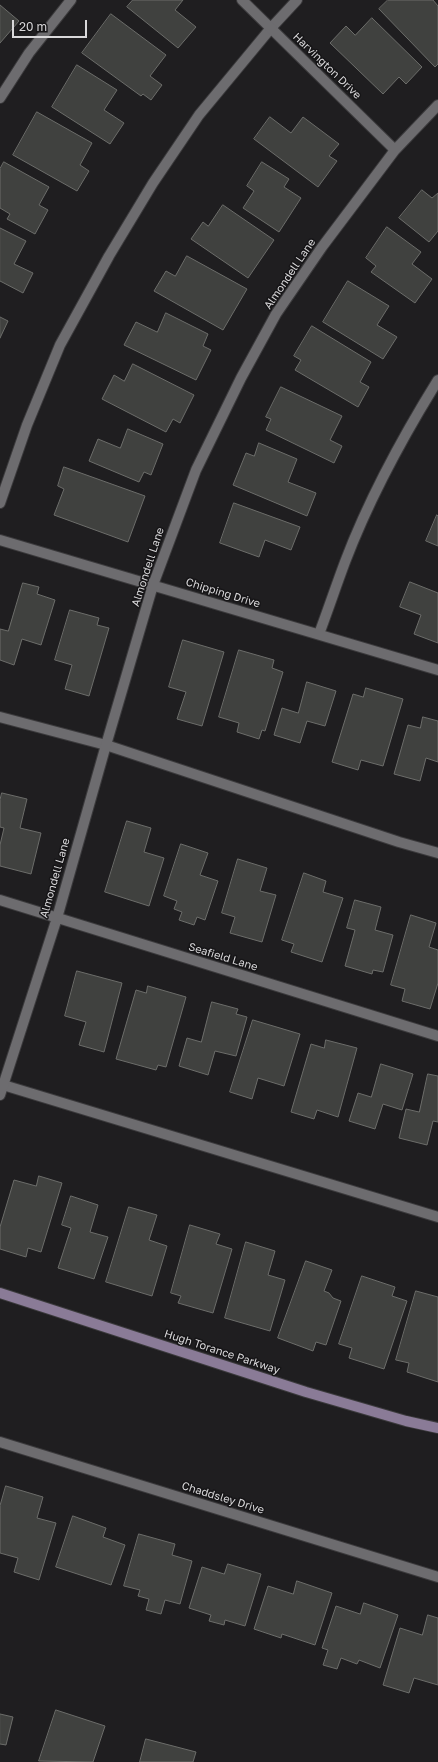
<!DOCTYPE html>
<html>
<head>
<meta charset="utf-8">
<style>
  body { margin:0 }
  #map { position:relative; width:438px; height:1762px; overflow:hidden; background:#1f1e20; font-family:"Golos Text",sans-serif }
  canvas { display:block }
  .scale { position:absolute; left:12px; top:20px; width:75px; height:18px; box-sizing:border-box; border:2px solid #d9d8da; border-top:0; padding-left:5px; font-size:12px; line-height:14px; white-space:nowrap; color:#d9d8da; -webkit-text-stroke:3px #161517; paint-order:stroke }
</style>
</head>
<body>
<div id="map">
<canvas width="438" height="1762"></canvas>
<div class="scale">20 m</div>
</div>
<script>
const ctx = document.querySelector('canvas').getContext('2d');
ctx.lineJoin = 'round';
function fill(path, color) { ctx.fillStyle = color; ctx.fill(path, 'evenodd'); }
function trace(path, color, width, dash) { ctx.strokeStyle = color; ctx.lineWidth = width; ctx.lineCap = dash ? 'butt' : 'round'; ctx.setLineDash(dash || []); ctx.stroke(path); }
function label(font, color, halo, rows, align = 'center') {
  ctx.font = font + ' "Golos Text",sans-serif'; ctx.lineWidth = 3; ctx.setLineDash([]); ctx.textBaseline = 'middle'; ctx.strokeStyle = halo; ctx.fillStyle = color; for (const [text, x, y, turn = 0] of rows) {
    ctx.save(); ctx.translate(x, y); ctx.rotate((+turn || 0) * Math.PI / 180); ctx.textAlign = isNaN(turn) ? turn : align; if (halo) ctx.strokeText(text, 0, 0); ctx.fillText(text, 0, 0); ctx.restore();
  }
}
const building = new Path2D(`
  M 133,0 L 183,0 L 175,10 L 196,27 L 178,48 L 127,7 Z
  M 388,0 L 433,0 L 438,6 L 438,64 L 435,67 L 379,9 Z
  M 0,5 L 19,21 L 0,43 Z
  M 111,14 L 166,55 L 150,76 L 162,85 L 151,100 L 143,94 L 141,96 L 82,53 Z
  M 372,18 L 422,67 L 406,84 L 399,77 L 383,94 L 330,43 L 346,26 L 355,35 Z
  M 77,65 L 117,90 L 104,110 L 124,123 L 110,144 L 52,107 Z
  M 37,112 L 92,143 L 80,165 L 89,171 L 77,191 L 13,155 Z
  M 270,117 L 291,133 L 303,117 L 339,144 L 329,156 L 337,161 L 318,187 L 254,139 Z
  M 4,162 L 49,187 L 39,205 L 48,210 L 35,234 L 7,219 L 10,214 L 0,208 L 0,169 Z
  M 262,162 L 289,179 L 284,187 L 301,198 L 279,232 L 243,208 L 254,191 L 247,186 Z
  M 422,190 L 432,198 L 438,193 L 438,231 L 429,242 L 399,218 Z
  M 223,205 L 274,240 L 248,278 L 191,239 L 203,222 L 208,226 Z
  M 387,227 L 421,252 L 412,264 L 432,279 L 415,303 L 371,272 L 376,266 L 366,258 Z
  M 0,228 L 26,241 L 14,264 L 33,273 L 23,293 L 0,281 Z
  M 187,256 L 247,289 L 223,330 L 154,291 L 166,271 L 175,276 Z
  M 348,281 L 389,306 L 377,325 L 397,337 L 383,359 L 323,322 Z
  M 166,313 L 208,334 L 203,346 L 211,350 L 196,380 L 124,345 L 136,322 L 157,332 Z
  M 0,317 L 8,321 L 0,338 Z
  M 312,326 L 371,362 L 360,382 L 369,387 L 358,407 L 295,370 L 301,360 L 294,356 Z
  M 133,364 L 194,395 L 180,423 L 173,419 L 166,432 L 102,399 L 114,375 L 124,381 Z
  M 281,387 L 342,416 L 330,440 L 342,446 L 334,463 L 266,430 L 271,419 L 266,417 Z
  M 128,429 L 163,444 L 151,475 L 144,472 L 139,482 L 89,461 L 98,439 L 120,448 Z
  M 259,443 L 297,459 L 288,482 L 316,493 L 307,516 L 233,485 L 246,453 L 254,456 Z
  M 64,467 L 145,496 L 128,542 L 54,515 L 64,489 L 58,486 Z
  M 234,503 L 300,527 L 291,550 L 265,540 L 259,557 L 220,543 Z
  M 437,515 L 438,516 L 438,546 L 426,541 Z
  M 410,582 L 438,593 L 438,643 L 414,634 L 421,615 L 400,607 Z
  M 23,583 L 39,587 L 37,594 L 55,600 L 41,645 L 22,639 L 14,665 L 0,660 L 0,629 L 8,631 Z
  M 70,610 L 99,618 L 97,625 L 109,628 L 89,696 L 65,689 L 72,665 L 55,660 Z
  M 183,640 L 224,652 L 202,726 L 177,719 L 186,692 L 169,687 Z
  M 239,650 L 274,660 L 272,668 L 283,672 L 265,731 L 262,730 L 259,739 L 237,732 L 239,723 L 219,717 Z
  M 307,682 L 336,691 L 325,726 L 307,721 L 300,743 L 274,735 L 282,708 L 298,713 Z
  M 366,688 L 403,699 L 383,766 L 361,760 L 358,770 L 332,762 L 353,694 L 363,697 Z
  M 423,717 L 438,721 L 438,762 L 426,758 L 420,781 L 394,774 L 408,725 L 420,728 Z
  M 2,793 L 27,799 L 20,828 L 41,833 L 31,874 L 0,866 L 0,845 L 4,828 L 0,827 L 0,800 Z
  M 127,821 L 151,828 L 144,852 L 164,858 L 149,906 L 105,892 Z
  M 181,844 L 208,853 L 200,875 L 218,881 L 205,920 L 197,917 L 194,925 L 179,920 L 182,912 L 174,909 L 177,901 L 164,896 Z
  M 238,859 L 267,868 L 260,891 L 276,895 L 262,942 L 230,933 L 235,917 L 222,913 Z
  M 304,873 L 326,881 L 323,892 L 343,898 L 322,962 L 291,952 L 294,944 L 282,940 Z
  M 355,900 L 381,907 L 375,930 L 393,935 L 383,972 L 373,970 L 372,974 L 345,966 L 355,930 L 347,928 Z
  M 411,915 L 436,923 L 429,947 L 438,950 L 438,983 L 430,1009 L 402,1001 L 405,989 L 391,985 Z
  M 77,971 L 122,983 L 104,1052 L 79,1045 L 86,1022 L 65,1016 Z
  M 148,986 L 186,997 L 166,1067 L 158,1065 L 156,1070 L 116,1059 L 136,990 L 146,993 Z
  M 212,1002 L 238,1009 L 236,1014 L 247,1017 L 236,1056 L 215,1051 L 208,1075 L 179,1066 L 187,1038 L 201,1042 Z
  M 253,1020 L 300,1034 L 284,1086 L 258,1078 L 252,1099 L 230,1092 Z
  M 326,1040 L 357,1048 L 338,1117 L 317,1110 L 314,1119 L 291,1112 L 311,1044 L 324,1048 Z
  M 381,1064 L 413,1074 L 402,1110 L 383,1104 L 375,1129 L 349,1121 L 358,1093 L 371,1097 Z
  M 428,1074 L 438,1076 L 438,1122 L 433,1121 L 427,1145 L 399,1138 L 406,1109 L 419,1112 Z
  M 39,1176 L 62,1183 L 41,1252 L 28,1248 L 26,1257 L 0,1249 L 0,1227 L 14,1180 L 36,1186 Z
  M 71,1196 L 98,1205 L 90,1232 L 108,1237 L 94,1279 L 58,1268 L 71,1228 L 62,1225 Z
  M 129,1207 L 157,1215 L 149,1240 L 167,1246 L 152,1296 L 106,1282 Z
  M 190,1225 L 220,1234 L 216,1244 L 232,1249 L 213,1313 L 178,1303 L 181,1296 L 171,1293 Z
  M 246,1242 L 275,1251 L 268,1275 L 285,1280 L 270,1331 L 225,1318 Z
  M 306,1261 L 332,1270 L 324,1291 L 329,1293 L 333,1298 L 341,1301 L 326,1345 L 316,1342 L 313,1351 L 278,1338 Z
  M 362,1276 L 395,1287 L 392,1296 L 407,1301 L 384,1369 L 349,1358 L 352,1348 L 339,1344 Z
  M 416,1291 L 438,1297 L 438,1382 L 407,1372 L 409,1363 L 396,1360 Z
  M 6,1486 L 43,1497 L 37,1518 L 56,1523 L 39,1580 L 14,1572 L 18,1558 L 0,1553 L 0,1506 Z
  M 73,1516 L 106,1528 L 103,1537 L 125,1545 L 111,1585 L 56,1567 Z
  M 139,1534 L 175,1544 L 172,1555 L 192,1561 L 180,1604 L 165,1600 L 161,1614 L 146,1610 L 149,1599 L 138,1596 L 140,1590 L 124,1586 Z
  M 228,1564 L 261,1574 L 245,1626 L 225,1620 L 224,1625 L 209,1621 L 211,1615 L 189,1608 L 202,1567 L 224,1574 Z
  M 297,1581 L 332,1593 L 315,1645 L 282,1634 L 281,1638 L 254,1629 L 268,1586 L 293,1594 Z
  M 364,1603 L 398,1615 L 380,1668 L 359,1660 L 357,1664 L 341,1658 L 337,1669 L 323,1665 L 328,1650 L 322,1648 L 336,1606 L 360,1614 Z
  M 428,1615 L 438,1618 L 438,1685 L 414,1678 L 409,1693 L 383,1685 L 400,1628 L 422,1635 Z
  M 56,1710 L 105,1726 L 93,1762 L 39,1761 Z
  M 0,1714 L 13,1717 L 6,1745 L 0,1744 Z
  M 146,1739 L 196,1752 L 193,1762 L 140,1762 Z`);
fill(building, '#40413f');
trace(building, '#6c6d6a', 1);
const lane = new Path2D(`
  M 0,503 L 27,425 L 60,345 L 109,256 L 153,183 L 199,115 L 271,28 L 297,0
  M 319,634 C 328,610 336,586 345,562 C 369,499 402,438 438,380
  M 0,717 L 106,745 L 399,842 L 438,853
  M 0,1084 L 438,1217`);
const street = new Path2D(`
  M 242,0 L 395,150
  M 0,98 L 29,53 L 71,0
  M 0,540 L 438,670
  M 0,900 L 438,1036
  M 0,1095 L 57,918 L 106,745 L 153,585 L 196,470 L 241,378 L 276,314 L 322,247 L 395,150 L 438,105
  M 0,1442 L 438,1577`);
const secondary = new Path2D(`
  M 0,1293 L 306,1392 L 406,1421 L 438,1428`);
trace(lane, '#3b3a3c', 12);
trace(street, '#3b3a3c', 12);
trace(secondary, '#3b3a3c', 12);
trace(lane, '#6d6c6f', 10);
trace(street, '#6d6c6f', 10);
trace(secondary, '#8a7b97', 10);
label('11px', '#d9d8da', '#161517', [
  ["Harvington Drive",327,66,44],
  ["Almondell Lane",290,274,-56],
  ["Almondell Lane",148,567,-72],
  ["Chipping Drive",223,593,17],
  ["Almondell Lane",55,878,-74],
  ["Seafield Lane",223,957,17],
  ["Hugh Torance Parkway",222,1352,18],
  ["Chaddsley Drive",223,1498,17]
]);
</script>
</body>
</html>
